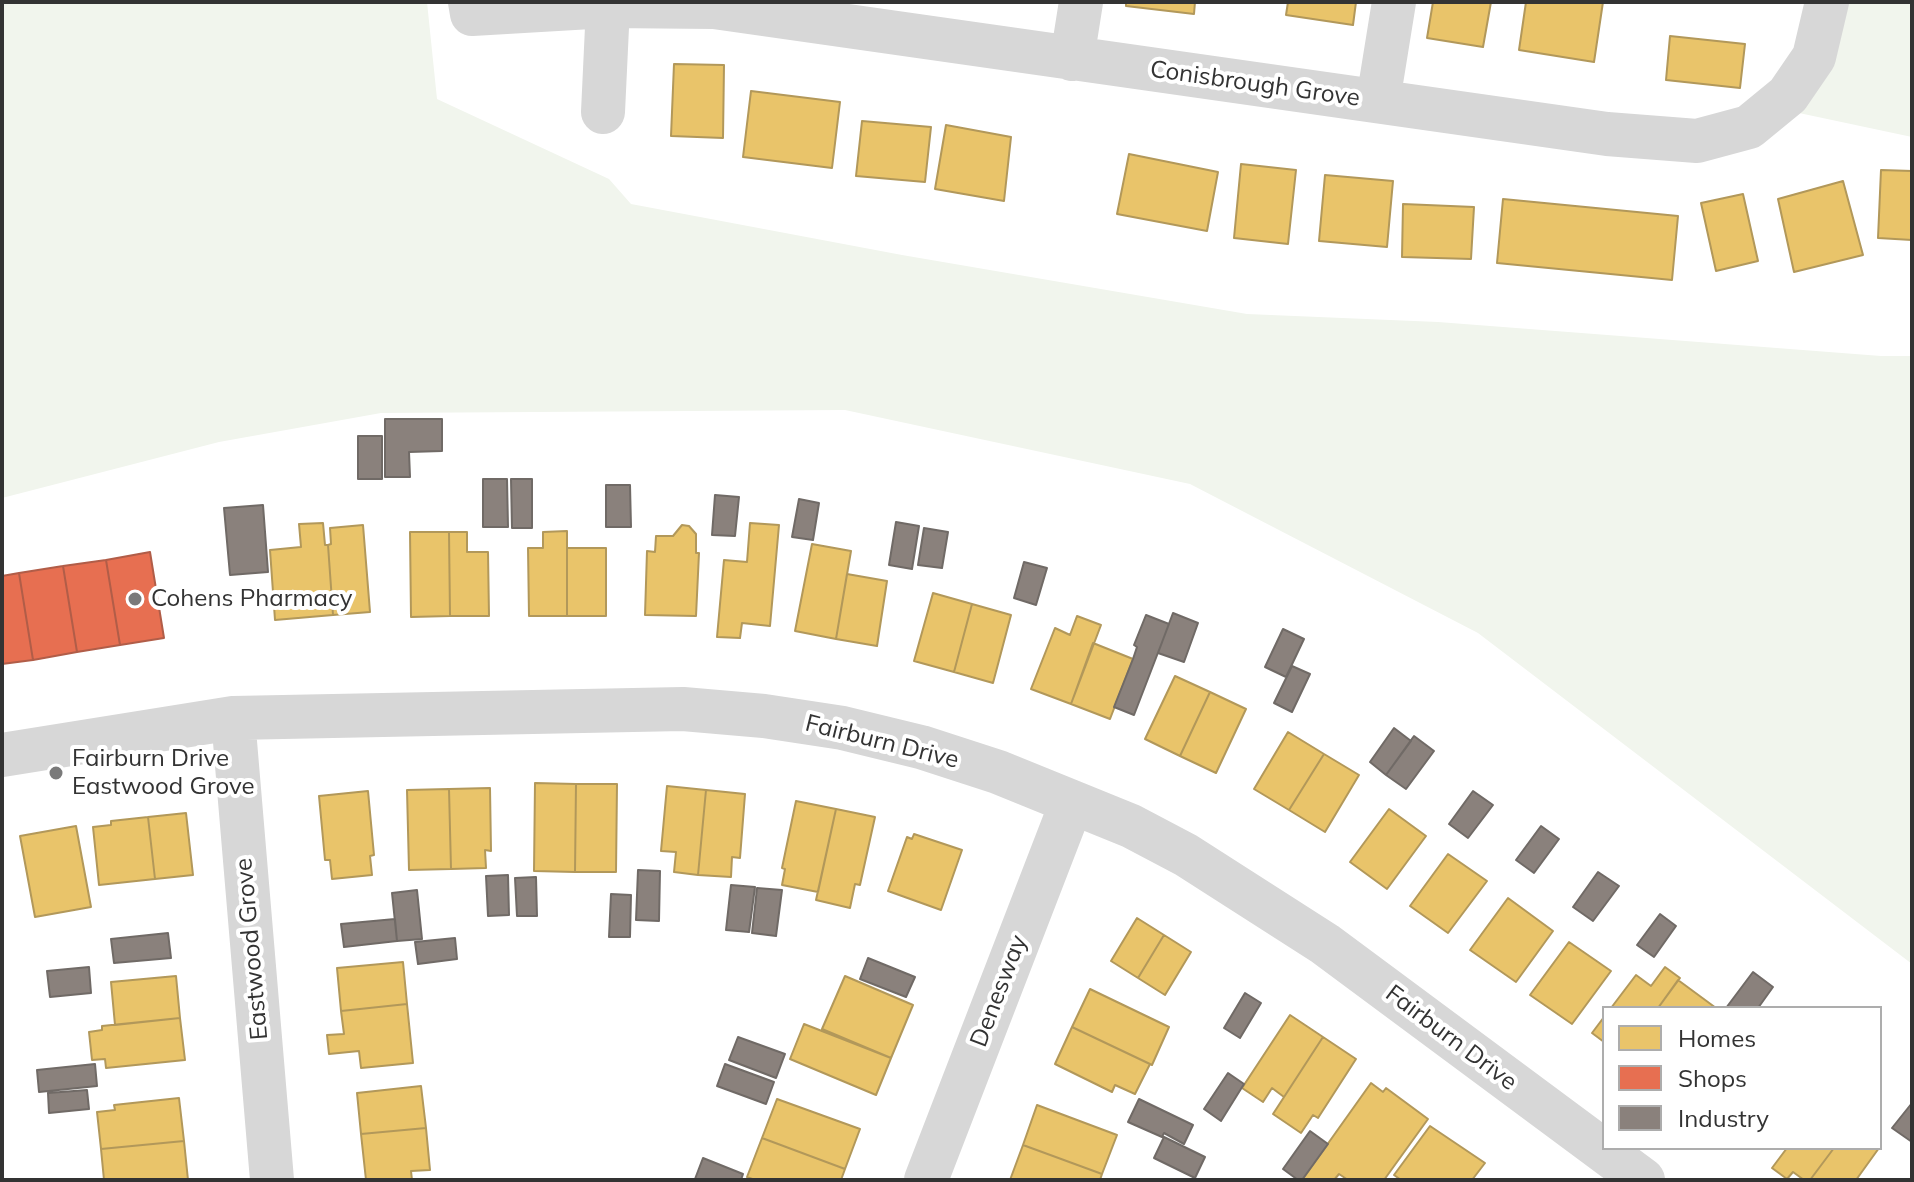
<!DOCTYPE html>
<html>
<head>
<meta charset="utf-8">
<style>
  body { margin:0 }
  #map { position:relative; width:1914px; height:1182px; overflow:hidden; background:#fff; font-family:Mulish,sans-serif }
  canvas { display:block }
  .frame { position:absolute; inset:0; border:4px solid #333; pointer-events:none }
  .legend { position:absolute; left:1602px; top:1006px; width:280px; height:144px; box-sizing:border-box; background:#fff; border:2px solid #adadad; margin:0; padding:10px 14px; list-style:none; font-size:24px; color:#333 }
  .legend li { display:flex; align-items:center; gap:16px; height:40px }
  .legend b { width:40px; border:2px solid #adadad }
</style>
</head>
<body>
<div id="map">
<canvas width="1914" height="1182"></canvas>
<div class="frame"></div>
<ul class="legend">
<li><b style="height:22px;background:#e9c46a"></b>Homes</li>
<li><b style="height:22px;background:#e76f51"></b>Shops</li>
<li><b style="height:22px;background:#8a817c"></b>Industry</li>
</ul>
</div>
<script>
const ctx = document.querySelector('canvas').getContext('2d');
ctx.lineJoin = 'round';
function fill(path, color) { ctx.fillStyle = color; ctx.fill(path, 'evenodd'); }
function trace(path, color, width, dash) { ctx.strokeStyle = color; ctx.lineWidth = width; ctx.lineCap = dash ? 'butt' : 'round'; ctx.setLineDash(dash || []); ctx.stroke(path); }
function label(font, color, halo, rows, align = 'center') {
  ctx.font = font + ' Mulish,sans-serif'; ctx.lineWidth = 8; ctx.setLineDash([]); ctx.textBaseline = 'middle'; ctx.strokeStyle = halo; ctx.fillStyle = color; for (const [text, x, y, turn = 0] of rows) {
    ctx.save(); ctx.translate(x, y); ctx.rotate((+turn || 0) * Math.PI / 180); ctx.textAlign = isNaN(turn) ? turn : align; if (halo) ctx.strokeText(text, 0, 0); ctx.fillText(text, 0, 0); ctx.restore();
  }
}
fill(new Path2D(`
  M 2,2 L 427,2 L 437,99 L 609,179 L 631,204 L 902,255 L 1247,314 L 1438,322 L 1881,356 L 1912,356 L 1912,964 L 1478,633 L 1190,484 L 845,410 L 381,413 L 219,442 L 2,498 Z
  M 1811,2 L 1912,2 L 1912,137 L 1799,113 Z`), '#f1f5ed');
const homes = new Path2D(`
  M 1126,2 L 1195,2 L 1194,14 L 1126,6 Z
  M 1288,2 L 1356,2 L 1353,25 L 1286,15 Z
  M 1433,2 L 1491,2 L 1483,47 L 1427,38 Z
  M 1526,2 L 1603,2 L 1594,62 L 1519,50 Z
  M 1670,36 L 1745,44 L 1740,88 L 1666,80 Z
  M 674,64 L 724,65 L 723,138 L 671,136 Z
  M 751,91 L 840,102 L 832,168 L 743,157 Z
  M 862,121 L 931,127 L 925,182 L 856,176 Z
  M 946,125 L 1011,137 L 1004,201 L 935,189 Z
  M 1129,154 L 1218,172 L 1207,231 L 1117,214 Z
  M 1241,164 L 1296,170 L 1288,244 L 1234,238 Z
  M 1881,170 L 1912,171 L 1912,240 L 1878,238 Z
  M 1325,175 L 1393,181 L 1387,247 L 1319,241 Z
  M 1843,181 L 1863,255 L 1794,272 L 1778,199 Z
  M 1743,194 L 1758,261 L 1716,271 L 1701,203 Z
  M 1503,199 L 1678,216 L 1672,280 L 1497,263 Z
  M 1403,204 L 1474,207 L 1471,259 L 1402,257 Z
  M 323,523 L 325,545 L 328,545 L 333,615 L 275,620 L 270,550 L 301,547 L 299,524 Z
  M 750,523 L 779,525 L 770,626 L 742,623 L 740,638 L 717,637 L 724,560 L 747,562 Z
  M 363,525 L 370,612 L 333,615 L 328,545 L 331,544 L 330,528 Z
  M 682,525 L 689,526 L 696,534 L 696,553 L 699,553 L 696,616 L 645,615 L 647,551 L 655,552 L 656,536 L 673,536 Z
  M 567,531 L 567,616 L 529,616 L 528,548 L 543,548 L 543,532 Z
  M 410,532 L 449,532 L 450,616 L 411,617 Z
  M 449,532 L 467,532 L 467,552 L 488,552 L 489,616 L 450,616 Z
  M 812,544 L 851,551 L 836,639 L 795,631 Z
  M 567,548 L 606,548 L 606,616 L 567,616 Z
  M 847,574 L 887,581 L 877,646 L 836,639 Z
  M 933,593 L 972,604 L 954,672 L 914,661 Z
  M 972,604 L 1011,615 L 993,683 L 954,672 Z
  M 1077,616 L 1101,625 L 1071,704 L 1031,689 L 1055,628 L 1070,635 Z
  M 1093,643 L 1133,659 L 1110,719 L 1071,704 Z
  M 1175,676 L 1210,692 L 1180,756 L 1145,739 Z
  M 1210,692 L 1246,709 L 1216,773 L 1180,756 Z
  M 1288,732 L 1324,754 L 1289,810 L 1254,789 Z
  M 1324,754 L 1359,775 L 1325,832 L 1289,810 Z
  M 535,783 L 576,784 L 575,872 L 534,871 Z
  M 576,784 L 617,784 L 616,872 L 575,872 Z
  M 667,786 L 706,790 L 698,875 L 674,872 L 676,852 L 661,851 Z
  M 490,788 L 491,851 L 485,850 L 486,868 L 451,869 L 449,789 Z
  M 449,789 L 451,869 L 409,870 L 407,790 Z
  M 706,790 L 745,794 L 740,858 L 732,857 L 731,877 L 698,875 Z
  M 368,791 L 374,855 L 370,856 L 372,875 L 332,879 L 330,860 L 325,860 L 319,796 Z
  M 796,801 L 836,809 L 818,892 L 782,885 L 785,869 L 782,868 Z
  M 836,809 L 875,817 L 860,885 L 855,884 L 850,908 L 816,900 Z
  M 1389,809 L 1426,836 L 1387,889 L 1350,862 Z
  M 186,813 L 193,875 L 155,879 L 148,817 Z
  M 148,817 L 155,879 L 99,885 L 93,827 L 111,825 L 111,821 Z
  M 76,826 L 91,907 L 35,917 L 20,836 Z
  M 914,834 L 962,850 L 941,910 L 888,891 L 907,837 L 912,839 Z
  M 1448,854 L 1487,881 L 1448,933 L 1410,906 Z
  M 1508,898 L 1553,931 L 1516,982 L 1470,950 Z
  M 1137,918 L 1164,935 L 1138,978 L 1111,961 Z
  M 1164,935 L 1191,952 L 1165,995 L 1138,978 Z
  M 1569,942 L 1611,971 L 1572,1024 L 1530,995 Z
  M 403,962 L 407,1004 L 341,1011 L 337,968 Z
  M 1665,967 L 1680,978 L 1658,1008 L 1611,1008 L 1636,975 L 1651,986 Z
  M 176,976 L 180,1018 L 115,1025 L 111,982 Z
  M 845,976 L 913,1005 L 891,1058 L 822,1029 Z
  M 1678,980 L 1716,1008 L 1658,1008 Z
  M 1090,989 L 1169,1027 L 1152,1065 L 1072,1027 Z
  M 407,1004 L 413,1063 L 361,1068 L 359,1051 L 329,1054 L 327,1035 L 344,1034 L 341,1011 Z
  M 1290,1015 L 1323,1037 L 1284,1097 L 1272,1088 L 1263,1102 L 1242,1088 Z
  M 1604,1017 L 1604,1042 L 1592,1033 Z
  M 180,1018 L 185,1060 L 106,1068 L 105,1059 L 92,1060 L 89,1032 L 102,1030 L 102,1026 Z
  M 804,1024 L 891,1058 L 876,1095 L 790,1059 Z
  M 1072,1027 L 1150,1064 L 1135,1094 L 1115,1085 L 1112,1092 L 1055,1064 Z
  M 1323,1037 L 1356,1059 L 1318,1118 L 1313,1115 L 1301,1133 L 1273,1114 Z
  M 1371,1083 L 1383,1092 L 1386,1088 L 1428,1119 L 1384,1180 L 1348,1180 L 1339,1174 L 1334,1180 L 1302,1180 Z
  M 421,1086 L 426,1128 L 361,1134 L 357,1093 Z
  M 179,1098 L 184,1141 L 101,1149 L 97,1112 L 115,1110 L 114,1105 Z
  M 777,1099 L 860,1129 L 845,1169 L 762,1138 Z
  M 1037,1105 L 1117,1135 L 1102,1174 L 1023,1145 Z
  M 1430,1126 L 1485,1163 L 1472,1180 L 1401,1180 L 1394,1175 Z
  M 426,1128 L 430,1170 L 411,1171 L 412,1180 L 366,1180 L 361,1134 Z
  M 762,1138 L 845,1169 L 841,1180 L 755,1180 L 747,1177 Z
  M 184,1141 L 188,1180 L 104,1180 L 101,1149 Z
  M 1023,1145 L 1102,1174 L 1100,1180 L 1010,1180 Z
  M 1787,1148 L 1834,1148 L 1810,1180 L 1804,1180 L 1793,1172 L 1787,1179 L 1772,1168 Z
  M 1834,1148 L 1879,1148 L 1856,1180 L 1810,1180 Z`);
fill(homes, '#e9c46a');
trace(homes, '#b2985a', 2);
const shops = new Path2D(`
  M 150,552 L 164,638 L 120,645 L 106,560 Z
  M 106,560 L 120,645 L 77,652 L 63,566 Z
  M 63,566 L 77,652 L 33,660 L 19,573 Z
  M 19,573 L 33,660 L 2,664 L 2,576 Z`);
fill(shops, '#e76f51');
trace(shops, '#b15d48', 2);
const industry = new Path2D(`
  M 385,419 L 442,419 L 442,451 L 409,452 L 410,477 L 385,477 Z
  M 358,436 L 382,436 L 382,479 L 358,479 Z
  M 483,479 L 507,479 L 508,527 L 483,527 Z
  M 511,479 L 532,479 L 532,528 L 512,528 Z
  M 606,485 L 630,485 L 631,527 L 606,527 Z
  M 715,495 L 739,497 L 735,536 L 712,535 Z
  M 799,499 L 819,503 L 813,540 L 792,537 Z
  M 263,505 L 268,572 L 230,575 L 224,508 Z
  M 896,522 L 919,526 L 912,569 L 889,565 Z
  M 924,528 L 948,532 L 942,568 L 918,565 Z
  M 1024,562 L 1047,568 L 1036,605 L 1014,598 Z
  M 1173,613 L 1198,623 L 1184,662 L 1158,653 Z
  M 1146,615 L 1169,624 L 1134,715 L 1114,707 L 1133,659 L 1137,647 L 1134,645 Z
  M 1283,629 L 1304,639 L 1286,677 L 1265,667 Z
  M 1292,666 L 1310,674 L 1292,712 L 1274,703 Z
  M 1394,728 L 1411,741 L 1386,775 L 1370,762 Z
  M 1414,736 L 1434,751 L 1406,789 L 1386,775 Z
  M 1473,791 L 1493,805 L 1468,838 L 1449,824 Z
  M 1541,826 L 1559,839 L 1534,873 L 1516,860 Z
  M 638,870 L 660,871 L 659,921 L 636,920 Z
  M 1598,872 L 1619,886 L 1593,921 L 1573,907 Z
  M 508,875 L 509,915 L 488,916 L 486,876 Z
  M 536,877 L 537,916 L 517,916 L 515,878 Z
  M 731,885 L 755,887 L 749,932 L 726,930 Z
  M 757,888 L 782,890 L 776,936 L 752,933 Z
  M 417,890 L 422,939 L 397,941 L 392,893 Z
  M 611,894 L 631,895 L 630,937 L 609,937 Z
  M 1660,914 L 1676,926 L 1654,957 L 1637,945 Z
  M 395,919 L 397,941 L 344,947 L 341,924 Z
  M 168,933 L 171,958 L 114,963 L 111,939 Z
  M 455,938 L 457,959 L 418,964 L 415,942 Z
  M 868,958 L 915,977 L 906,997 L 860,979 Z
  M 89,967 L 91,993 L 50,997 L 47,971 Z
  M 1753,972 L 1773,987 L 1758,1008 L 1726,1008 Z
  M 1245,993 L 1261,1003 L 1240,1038 L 1224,1028 Z
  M 738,1037 L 785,1054 L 776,1078 L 729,1060 Z
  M 95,1064 L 97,1086 L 39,1092 L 37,1070 Z
  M 725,1064 L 774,1082 L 766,1104 L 717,1086 Z
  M 1228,1073 L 1244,1084 L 1221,1121 L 1204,1109 Z
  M 87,1090 L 89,1109 L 49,1113 L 48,1093 Z
  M 1139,1099 L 1193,1125 L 1184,1144 L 1164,1133 L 1162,1137 L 1128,1122 Z
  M 1912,1103 L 1912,1142 L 1892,1128 Z
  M 1310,1131 L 1328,1144 L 1302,1180 L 1298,1180 L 1283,1169 Z
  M 1164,1137 L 1205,1157 L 1195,1178 L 1154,1158 Z
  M 703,1158 L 743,1174 L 741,1180 L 695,1179 Z`);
fill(industry, '#8a817c');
trace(industry, '#706a66', 2);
trace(new Path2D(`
  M 470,2 L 472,14 L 608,6 L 603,112
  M 608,6 L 714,7 L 1607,134 L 1697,141 L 1749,127 L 1788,95 L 1814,57 L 1827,2
  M 1072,59 L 1081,2
  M 1378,101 L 1394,2
  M 233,718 L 272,1180
  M 2,755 L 233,718 L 683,709 L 764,716 L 843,728 L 921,747 L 998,772 L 1131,826 L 1186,855 L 1325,944 L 1643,1180
  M 926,1180 L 1072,802`), '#d7d7d7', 44);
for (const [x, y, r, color] of [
  [135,599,8,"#7a7a7a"],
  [56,773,8,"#7a7a7a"]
]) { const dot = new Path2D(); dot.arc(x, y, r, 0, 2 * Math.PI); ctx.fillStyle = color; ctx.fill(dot); trace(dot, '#fff', 3); }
label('24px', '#333', '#fff', [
  ["Conisbrough Grove",1255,84,8],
  ["Fairburn Drive",882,742,14],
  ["Eastwood Grove",252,949,-95],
  ["Denesway",999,991,-69],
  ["Fairburn Drive",1451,1038,37]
]);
label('24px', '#333', '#fff', [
  ["Cohens Pharmacy",151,599],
  ["Fairburn Drive",72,759],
  ["Eastwood Grove",72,787]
], 'left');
</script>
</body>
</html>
